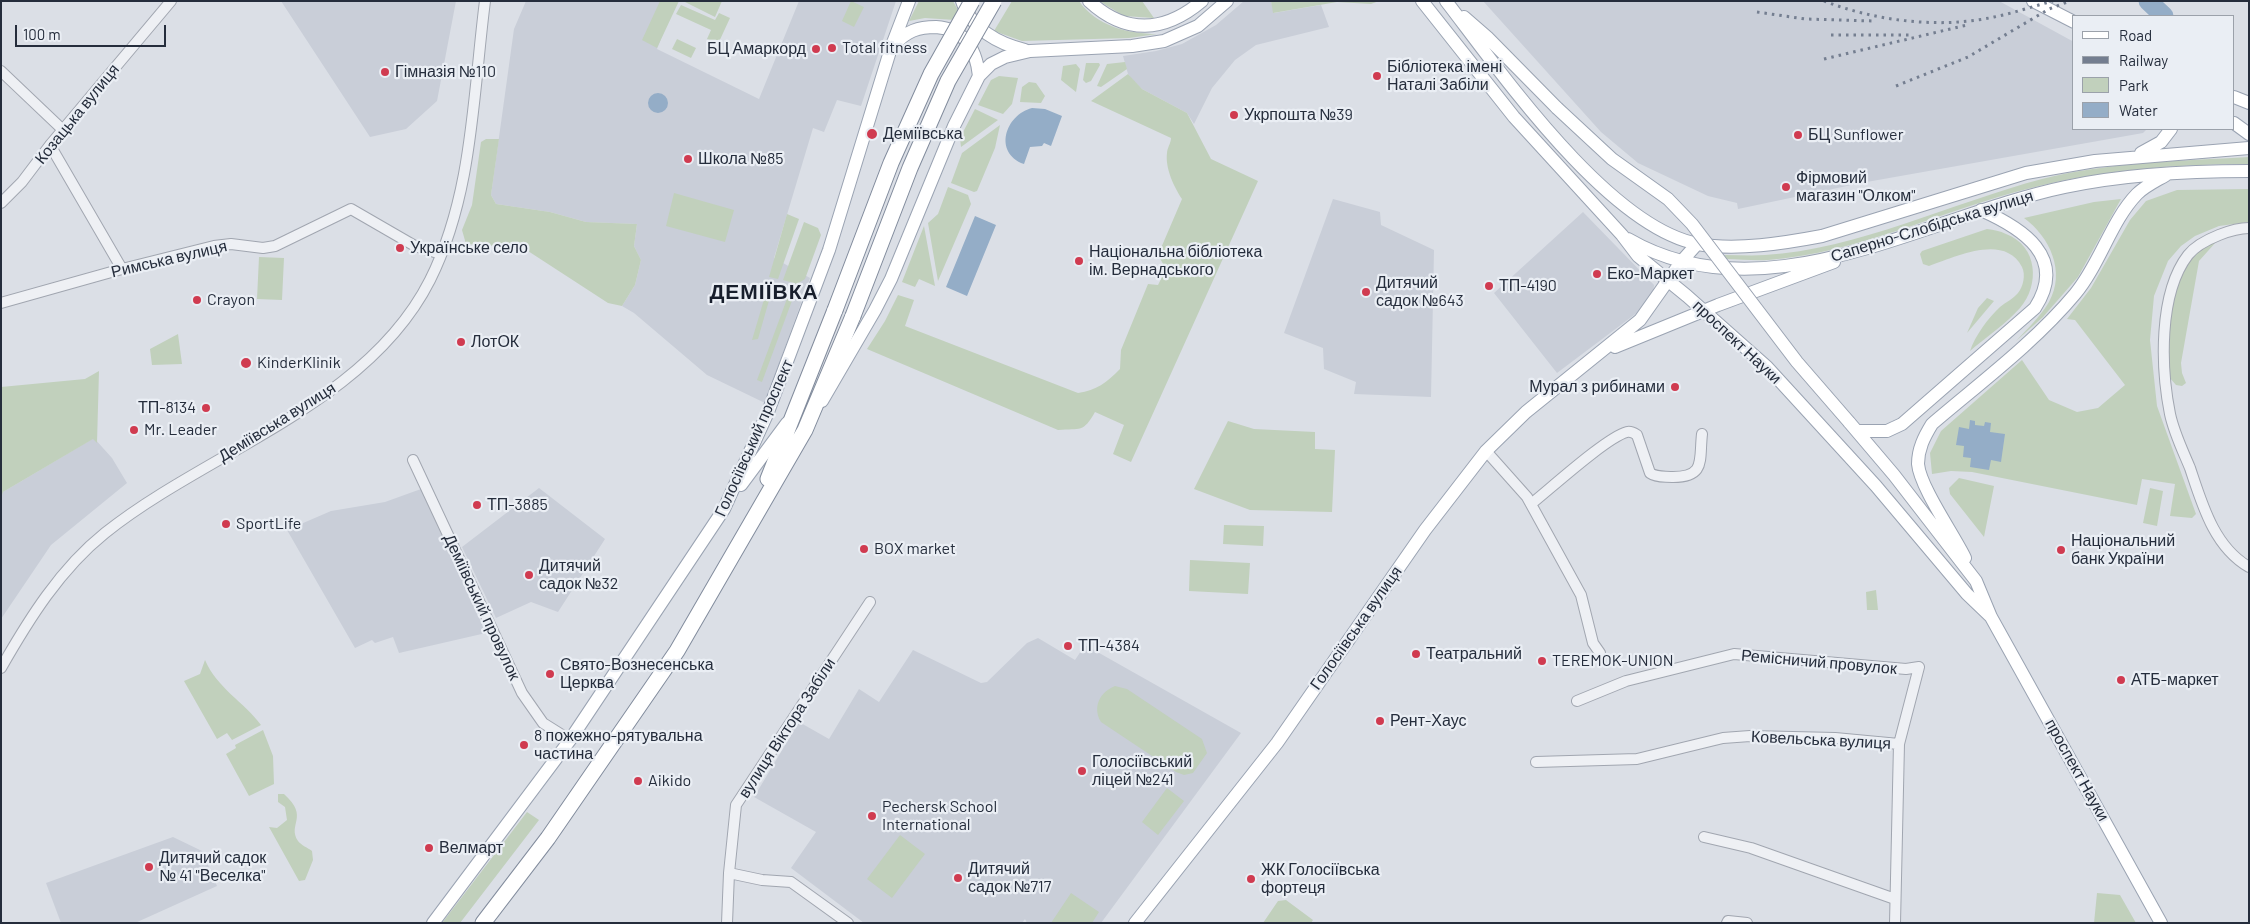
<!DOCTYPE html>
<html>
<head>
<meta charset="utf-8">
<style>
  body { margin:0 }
  #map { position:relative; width:2250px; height:924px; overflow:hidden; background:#dbdfe6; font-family:Barlow,sans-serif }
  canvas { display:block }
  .frame { position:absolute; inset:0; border:2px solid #252d3c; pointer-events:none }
  .legend { position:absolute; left:2072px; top:15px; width:162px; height:115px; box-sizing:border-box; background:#eaeef4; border:1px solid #9ba1aa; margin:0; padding:6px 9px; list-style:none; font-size:15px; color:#252d3c }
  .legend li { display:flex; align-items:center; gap:10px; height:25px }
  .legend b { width:25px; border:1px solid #9ba1aa }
  .scale { position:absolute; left:15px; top:25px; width:151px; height:22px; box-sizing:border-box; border:2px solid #252d3c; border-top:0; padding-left:6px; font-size:15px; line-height:18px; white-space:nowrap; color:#252d3c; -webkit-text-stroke:4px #eaeef4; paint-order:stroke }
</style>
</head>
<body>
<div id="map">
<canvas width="2250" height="924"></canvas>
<div class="frame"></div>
<ul class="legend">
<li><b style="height:6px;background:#fff"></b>Road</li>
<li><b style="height:6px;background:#747e90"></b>Railway</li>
<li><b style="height:14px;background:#c1d0bc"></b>Park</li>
<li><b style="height:14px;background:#94adc7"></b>Water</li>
</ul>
<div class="scale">100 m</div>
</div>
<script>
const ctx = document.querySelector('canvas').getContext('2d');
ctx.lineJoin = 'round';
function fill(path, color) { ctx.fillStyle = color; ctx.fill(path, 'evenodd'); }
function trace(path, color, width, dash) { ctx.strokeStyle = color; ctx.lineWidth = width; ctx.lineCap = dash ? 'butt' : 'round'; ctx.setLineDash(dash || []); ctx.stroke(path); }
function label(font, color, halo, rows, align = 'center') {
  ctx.font = font + ' Barlow,sans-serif'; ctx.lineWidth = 4.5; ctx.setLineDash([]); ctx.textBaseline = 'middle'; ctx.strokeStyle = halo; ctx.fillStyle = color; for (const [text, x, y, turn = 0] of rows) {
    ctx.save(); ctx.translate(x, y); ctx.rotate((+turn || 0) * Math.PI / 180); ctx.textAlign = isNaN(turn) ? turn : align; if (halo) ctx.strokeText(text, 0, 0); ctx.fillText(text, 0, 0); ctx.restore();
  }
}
fill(new Path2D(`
  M 281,1 L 456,1 L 437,101 L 406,129 L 370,137 Z
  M 526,1 L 676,1 L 657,49 L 759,99 L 799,1 L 896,1 L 861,106 L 837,100 L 824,132 L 813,128 L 774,258 L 810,278 L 765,403 L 707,375 L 634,313 L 622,306 L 635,285 L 641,260 L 634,246 L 637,224 L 586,222 L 550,212 L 496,204 L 491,195 L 514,29 Z
  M 1244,1 L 1271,1 L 1274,13 L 1321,5 L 1329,27 L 1256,45 L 1235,60 L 1212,88 L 1194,124 L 1187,113 L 1142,89 L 1134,82 L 1128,74 L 1123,56 L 1156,51 L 1182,44 L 1216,25 Z
  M 1483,1 L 1999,1 L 2074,42 L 2074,129 L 2147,129 L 2143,133 L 1861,183 L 1738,209 L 1737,203 L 1708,196 L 1638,163 L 1601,132 Z
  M 1333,199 L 1380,212 L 1381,225 L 1434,250 L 1431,397 L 1354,394 L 1356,382 L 1324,369 L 1323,348 L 1284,333 Z
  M 1583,212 L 1654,285 L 1653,296 L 1638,312 L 1557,373 L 1494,293 Z
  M 94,438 L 112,458 L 127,483 L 51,545 L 1,619 L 1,489 L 3,492 Z
  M 539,488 L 605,539 L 558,612 L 531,602 L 496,618 L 462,547 Z
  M 421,489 L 486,633 L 399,653 L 393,637 L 375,643 L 372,640 L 355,648 L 287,530 L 331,511 L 385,502 Z
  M 1038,638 L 1075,660 L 1085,645 L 1241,733 L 1101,923 L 1027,923 L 1025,919 L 1022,923 L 864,923 L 791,868 L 816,832 L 754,797 L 799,722 L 829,739 L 859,689 L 879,702 L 913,650 L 981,683 L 987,682 L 1027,643 Z
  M 173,837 L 202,851 L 217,886 L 135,923 L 61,923 L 46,883 Z`), '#c9ced8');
fill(new Path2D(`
  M 660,1 L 679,1 L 657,48 L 642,40 Z
  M 683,1 L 722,1 L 715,17 Z
  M 851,1 L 864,7 L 854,27 L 842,21 Z
  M 919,1 L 953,1 L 959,12 L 955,20 L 925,18 L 909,21 Z
  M 1012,1 L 1079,1 C 1096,26 1129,34 1157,34 L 1129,38 L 1022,41 L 994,31 Z
  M 1099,1 L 1142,1 L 1154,18 L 1124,16 Z
  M 1271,1 L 1379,1 L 1371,4 L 1337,2 L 1273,13 Z
  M 681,5 L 715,20 L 719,13 L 730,18 L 718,44 L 707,39 L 711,30 L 676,14 Z
  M 677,39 L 696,48 L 691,58 L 672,49 Z
  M 1125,62 L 1127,69 L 1101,87 L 1097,86 L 1107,64 Z
  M 1086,63 L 1099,63 L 1100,65 L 1091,81 L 1086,83 L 1083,80 Z
  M 1076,64 L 1080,69 L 1076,92 L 1061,80 L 1063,66 Z
  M 1128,74 L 1142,89 L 1187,113 L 1211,159 L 1258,181 L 1131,462 L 1113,454 L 1124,425 L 1095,412 C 1083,433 1081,428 1058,430 L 867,349 L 885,321 L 898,295 L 914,300 L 905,326 L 1078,393 C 1097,390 1106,383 1120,369 L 1121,350 L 1148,284 L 1158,285 L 1166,269 L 1158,255 L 1182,199 C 1174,187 1165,168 1167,153 C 1167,148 1171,143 1171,138 L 1091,101 Z
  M 999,76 L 1018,78 L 1012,104 L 1003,114 L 978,105 L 991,80 Z
  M 1029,82 L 1036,83 L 1045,96 L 1041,103 L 1020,102 L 1022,87 Z
  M 975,109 L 998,120 L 961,147 L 960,138 Z
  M 1000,125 L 995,148 L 977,191 L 974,192 L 951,183 L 962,153 Z
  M 486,139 L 499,139 L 491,195 L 496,204 L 550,212 L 586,222 L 637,224 L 634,246 L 641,260 L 635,285 L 622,306 L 608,303 L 528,251 L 510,247 L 466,244 L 462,230 L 472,205 L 481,142 Z
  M 2249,157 L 2249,164 C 2176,164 2101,170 2031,188 C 1943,210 1858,253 1768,260 C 1754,261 1740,259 1726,259 L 1724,255 C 1738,255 1752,256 1765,255 C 1856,250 1954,202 2042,179 C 2109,162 2180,161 2249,157 Z
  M 948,187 L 968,195 L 971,204 L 938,281 L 928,223 L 938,214 Z
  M 2249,189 L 2249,222 L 2219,226 L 2195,236 L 2181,246 L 2168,261 L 2154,296 L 2150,340 L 2157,406 L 2196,514 L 2192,518 L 2170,516 L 2175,484 L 2142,479 L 2137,505 L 1972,472 L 1951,471 L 1932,474 L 1930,453 L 1941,431 L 2022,360 L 2049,400 L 2077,412 L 2098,408 L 2125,385 L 2075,320 L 2067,319 L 2091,288 L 2130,220 L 2146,201 L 2177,190 Z
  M 674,193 L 734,210 L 725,242 L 666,226 Z
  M 2121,199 L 2078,277 L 2043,317 L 2016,341 C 2028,328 2040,317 2049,302 C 2066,272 2050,237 2024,218 L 2094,202 Z
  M 787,214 L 799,219 L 778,279 L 769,277 Z
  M 804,222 L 818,228 L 821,235 L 805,279 L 797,284 L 783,280 Z
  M 924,226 L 935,286 L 919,279 L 915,287 L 902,282 Z
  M 1987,229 C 1994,230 2000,231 2006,234 C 2038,246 2040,285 2020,308 C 2006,324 1986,337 1970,351 C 1975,336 1988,318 2000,307 C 2006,302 2013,299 2018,293 C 2023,287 2026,275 2022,267 C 2004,233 1956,257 1929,266 L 1923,264 L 1920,254 L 1922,251 Z
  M 2216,242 L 2199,261 L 2181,363 L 2182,373 L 2186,383 L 2182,386 L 2176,385 L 2169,377 C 2168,342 2168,247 2216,242 Z
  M 259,257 L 284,258 L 282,300 L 257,299 Z
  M 765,296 L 770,297 L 758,339 L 752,340 Z
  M 788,296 L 793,298 L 762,382 L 757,380 Z
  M 1987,298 L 1994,301 L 1967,333 L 1978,308 Z
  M 178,334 L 182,364 L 152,365 L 150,349 Z
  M 99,371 L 97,443 L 93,439 L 3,492 L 1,498 L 1,387 L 85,379 Z
  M 1228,421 L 1254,429 L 1315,432 L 1315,449 L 1335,450 L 1332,512 L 1250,510 L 1194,489 Z
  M 1959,478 L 1994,486 L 1984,537 L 1950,494 L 1949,488 Z
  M 2150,488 L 2163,491 L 2157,526 L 2143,523 Z
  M 1224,525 L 1264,526 L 1263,546 L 1223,544 Z
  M 1190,560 L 1250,563 L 1248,594 L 1189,591 Z
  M 1876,590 L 1878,610 L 1867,610 L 1866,592 Z
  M 205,660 C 217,688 244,702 261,725 L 232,740 L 227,733 L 217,739 L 184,681 L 200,674 Z
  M 1115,686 L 1127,689 L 1202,739 L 1207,753 L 1193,773 L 1184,775 L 1176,772 L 1101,722 C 1092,707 1100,692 1115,686 Z
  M 263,730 L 273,756 L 274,784 L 249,796 L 226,754 L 236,748 L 235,745 Z
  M 1167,788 L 1184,801 L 1158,835 L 1142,822 Z
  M 278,794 L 284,794 C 310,817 287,824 298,841 C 301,845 308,848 312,851 L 313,860 L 305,880 L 299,881 L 269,827 L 277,828 L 287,820 L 285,807 L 278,802 Z
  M 527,812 L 539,820 L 460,923 L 442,923 Z
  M 900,835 L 925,854 L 892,898 L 867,879 Z
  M 1071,893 L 1099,912 L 1092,923 L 1051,923 Z
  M 2097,893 L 2120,895 L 2136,923 L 2094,923 Z
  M 1286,900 L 1313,920 L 1311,923 L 1263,923 L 1278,901 Z`), '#c1d0bc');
fill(new Path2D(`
  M648 103a10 10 0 1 1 20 0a10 10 0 1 1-20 0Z
  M 1032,108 L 1045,109 L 1062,116 L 1051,146 L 1044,143 L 1042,146 L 1030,147 L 1024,164 C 993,153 1005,115 1032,108 Z
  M 975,216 L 996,225 L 967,296 L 946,287 Z
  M 1970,420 L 1975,421 L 1975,425 L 1984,426 L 1985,422 L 1991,423 L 1990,432 L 2005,434 L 2001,462 L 1991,460 L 1989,470 L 1970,467 L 1971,458 L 1963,457 L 1964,446 L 1956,445 L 1959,427 L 1969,429 Z`), '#94adc7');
trace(new Path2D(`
  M 2148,1 L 2164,16`), '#94adc7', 19);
const minor = new Path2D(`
  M 1,71 L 63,130
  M 50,145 L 122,269
  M 1,203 L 22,182 L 50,145 L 171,1
  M 2249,228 C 2238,228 2229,231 2219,235 C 2209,239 2195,246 2188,255 C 2158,294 2161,369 2170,414 C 2174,433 2183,451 2190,468 C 2202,504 2214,547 2249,567
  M 1,303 L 122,269 L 214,246 L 231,244 L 263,248 L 275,246 L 351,209 L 415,246 L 441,254
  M 1486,451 L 1527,497 L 1581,595 L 1593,643 L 1600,653
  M 413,460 L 522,693 L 543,723 L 570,740
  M 1531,504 C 1550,489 1607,437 1627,432 C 1631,431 1634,433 1637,435 L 1650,473 C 1657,478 1665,476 1673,477 C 1706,477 1699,460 1702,434
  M 1,668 C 29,619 60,569 105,533 C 209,450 367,405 430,280 C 473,194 473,94 485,1
  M 1577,701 L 1626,681 L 1734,654 L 1906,669 L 1919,667
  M 1536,762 L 1637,759 L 1723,738 L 1750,736 L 1835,738 L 1899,744
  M 1704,837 L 1751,848 L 1895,899
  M 729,873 L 762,880 L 791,882 L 848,923
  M 727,923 L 729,873 L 736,805 L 870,602
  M 1727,923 L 1728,921 L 1747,923
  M 1895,923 L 1899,744 L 1919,667`);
const major = new Path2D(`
  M 962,1 C 971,29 999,44 1025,50
  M 1089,1 C 1126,35 1164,33 1202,1
  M 1422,1 L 1514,117 L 1622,235 L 1638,256 L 1687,296 L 1767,367 L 1876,486 L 1967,594 L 1991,617
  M 1446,1 C 1500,71 1608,227 1698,244 C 1736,251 1785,243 1822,236 L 2026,173 L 2095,161 L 2249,148
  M 2033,1 L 2074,22
  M 1464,17 L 1487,37 L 1557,108
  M 895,44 C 907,31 918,27 936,27 C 965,29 976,49 979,76
  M 2234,97 L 2249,103
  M 2234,123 L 2249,134
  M 2141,153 L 2161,142 L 2171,129
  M 1628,239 C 1765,319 1927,216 2065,187 C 2125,174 2187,171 2249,171
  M 1615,347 L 1718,305 L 1834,262
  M 822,401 L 875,310 L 891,279 L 954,126 L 979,76 L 991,64 L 1005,57 L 1030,51 L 1132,46 L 1164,41 L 1198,26 L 1227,1
  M 1849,422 L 1894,475 L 1976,581 L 1991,617 L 2161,923
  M 1857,431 L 1887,431 L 1902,424 L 2035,308 C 2068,257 2022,228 1981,210
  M 741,485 L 787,423
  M 1965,558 C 1954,535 1920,487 1918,464 C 1918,449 1924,437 1932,424 C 1980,383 2035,342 2075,294 C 2100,264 2111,221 2137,194 C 2145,186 2156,181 2166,175
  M 433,923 L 570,740 L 724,509 L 768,412 L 829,250 L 891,48 L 909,1
  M 1135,923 L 1277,743 L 1425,530 L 1486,451 L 1526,412 L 1640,320 L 1681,262 L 1697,244`);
const highway = new Path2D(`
  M 768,479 L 835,310
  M 483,923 L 548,838 L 677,651 L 805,430 L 853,316`);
trace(minor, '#a1a6b0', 12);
trace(major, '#9aa3b2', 14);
trace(highway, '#828c9d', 17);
trace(minor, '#eef0f4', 10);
trace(major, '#fff', 12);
trace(highway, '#fff', 15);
trace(new Path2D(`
  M 1824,1 C 1876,21 1939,29 1994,17 C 2014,13 2034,6 2053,1
  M 1757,12 L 1805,19 L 1874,21
  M 1831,35 L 1912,35
  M 1824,59 L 1967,25
  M 1896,86 L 1968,57 L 2049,9 L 2070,1`), '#747e90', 3, [2.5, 5]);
const majorBridge = new Path2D(`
  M 1557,108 L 1612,159 L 1668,199 L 1692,224 L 1797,362 L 1849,422`);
const highwayBridge = new Path2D(`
  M 835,310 L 891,163 L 931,74 L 972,1
  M 853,316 L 910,168 L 948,81 L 994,1`);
trace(majorBridge, '#9aa3b2', 14, []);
trace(highwayBridge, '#828c9d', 17, []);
trace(majorBridge, '#fff', 12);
trace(highwayBridge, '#fff', 15);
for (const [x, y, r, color] of [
  [832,48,5,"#d03b50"],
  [816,49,5,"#d03b50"],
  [385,72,5,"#d03b50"],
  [1377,76,5,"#d03b50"],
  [1234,115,5,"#d03b50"],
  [872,134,6,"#d03b50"],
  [1798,135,5,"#d03b50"],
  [688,159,5,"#d03b50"],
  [1786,187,5,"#d03b50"],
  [400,248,5,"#d03b50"],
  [1079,261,5,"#d03b50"],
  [1597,274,5,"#d03b50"],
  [1489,286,5,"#d03b50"],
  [1366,292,5,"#d03b50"],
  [197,300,5,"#d03b50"],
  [461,342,5,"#d03b50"],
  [246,363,6,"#d03b50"],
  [1675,387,5,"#d03b50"],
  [206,408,5,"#d03b50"],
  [134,430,5,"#d03b50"],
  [477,505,5,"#d03b50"],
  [226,524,5,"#d03b50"],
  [864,549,5,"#d03b50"],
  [2061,550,5,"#d03b50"],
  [529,575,5,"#d03b50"],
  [1068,646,5,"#d03b50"],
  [1416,654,5,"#d03b50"],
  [1542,661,5,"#d03b50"],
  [550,674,5,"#d03b50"],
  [2121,680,5,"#d03b50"],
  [1380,721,5,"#d03b50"],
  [524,745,5,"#d03b50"],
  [1082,771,5,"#d03b50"],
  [638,781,5,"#d03b50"],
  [872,816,5,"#d03b50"],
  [429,848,5,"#d03b50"],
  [149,867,5,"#d03b50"],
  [958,878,5,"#d03b50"],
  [1251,879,5,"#d03b50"]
]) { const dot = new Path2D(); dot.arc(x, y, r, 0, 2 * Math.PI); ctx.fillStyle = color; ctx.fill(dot); trace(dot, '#eaeef4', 2); }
label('16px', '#252d3c', '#eaeef4', [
  ["Total fitness",842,48],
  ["БЦ Амаркорд",806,49,"right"],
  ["Бібліотека імені",1387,67],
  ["Наталі Забіли",1387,85],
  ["Гімназія №110",395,72],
  ["Укрпошта №39",1244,115],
  ["Деміївська",883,134],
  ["БЦ Sunflower",1808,135],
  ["Школа №85",698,159],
  ["Фірмовий",1796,178],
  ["магазин \"Олком\"",1796,196],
  ["Українське село",410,248],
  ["Національна бібліотека",1089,252],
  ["ім. Вернадського",1089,270],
  ["Еко-Маркет",1607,274],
  ["Дитячий",1376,283],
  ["садок №643",1376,301],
  ["ТП-4190",1499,286],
  ["Crayon",207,300],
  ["ЛотОК",471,342],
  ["KinderKlinik",257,363],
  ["Мурал з рибинами",1665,387,"right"],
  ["ТП-8134",196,408,"right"],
  ["Mr. Leader",144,430],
  ["ТП-3885",487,505],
  ["SportLife",236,524],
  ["Національний",2071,541],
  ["банк України",2071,559],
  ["BOX market",874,549],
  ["Дитячий",539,566],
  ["садок №32",539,584],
  ["ТП-4384",1078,646],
  ["Театральний",1426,654],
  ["TEREMOK-UNION",1552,661],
  ["Свято-Вознесенська",560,665],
  ["Церква",560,683],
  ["АТБ-маркет",2131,680],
  ["Рент-Хаус",1390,721],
  ["8 пожежно-рятувальна",534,736],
  ["частина",534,754],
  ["Голосіївський",1092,762],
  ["ліцей №241",1092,780],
  ["Aikido",648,781],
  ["Pechersk School",882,807],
  ["International",882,825],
  ["Велмарт",439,848],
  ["Дитячий садок",159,858],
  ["№ 41 \"Веселка\"",159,876],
  ["Дитячий",968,869],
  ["садок №717",968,887],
  ["ЖК Голосіївська",1261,870],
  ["фортеця",1261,888]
], 'left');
label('16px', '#252d3c', '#eaeef4', [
  ["Козацька вулиця",77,114,-51],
  ["Саперно-Слобідська вулиця",1932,226,-17],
  ["Римська вулиця",169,259,-13],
  ["проспект Науки",1737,342,43],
  ["Деміївська вулиця",277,422,-32],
  ["Голосіївський проспект",754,438,-66],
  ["Деміївський провулок",482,607,65],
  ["Голосіївська вулиця",1356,628,-55],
  ["Ремісничий провулок",1819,662,5],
  ["вулиця Віктора Забіли",787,728,-57],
  ["Ковельська вулиця",1821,740,3],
  ["проспект Науки",2077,770,61]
]);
ctx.letterSpacing = '1px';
label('bold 21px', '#171e2c', '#eaeef4', [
  ["ДЕМІЇВКА",764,292]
]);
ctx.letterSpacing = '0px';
</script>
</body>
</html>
